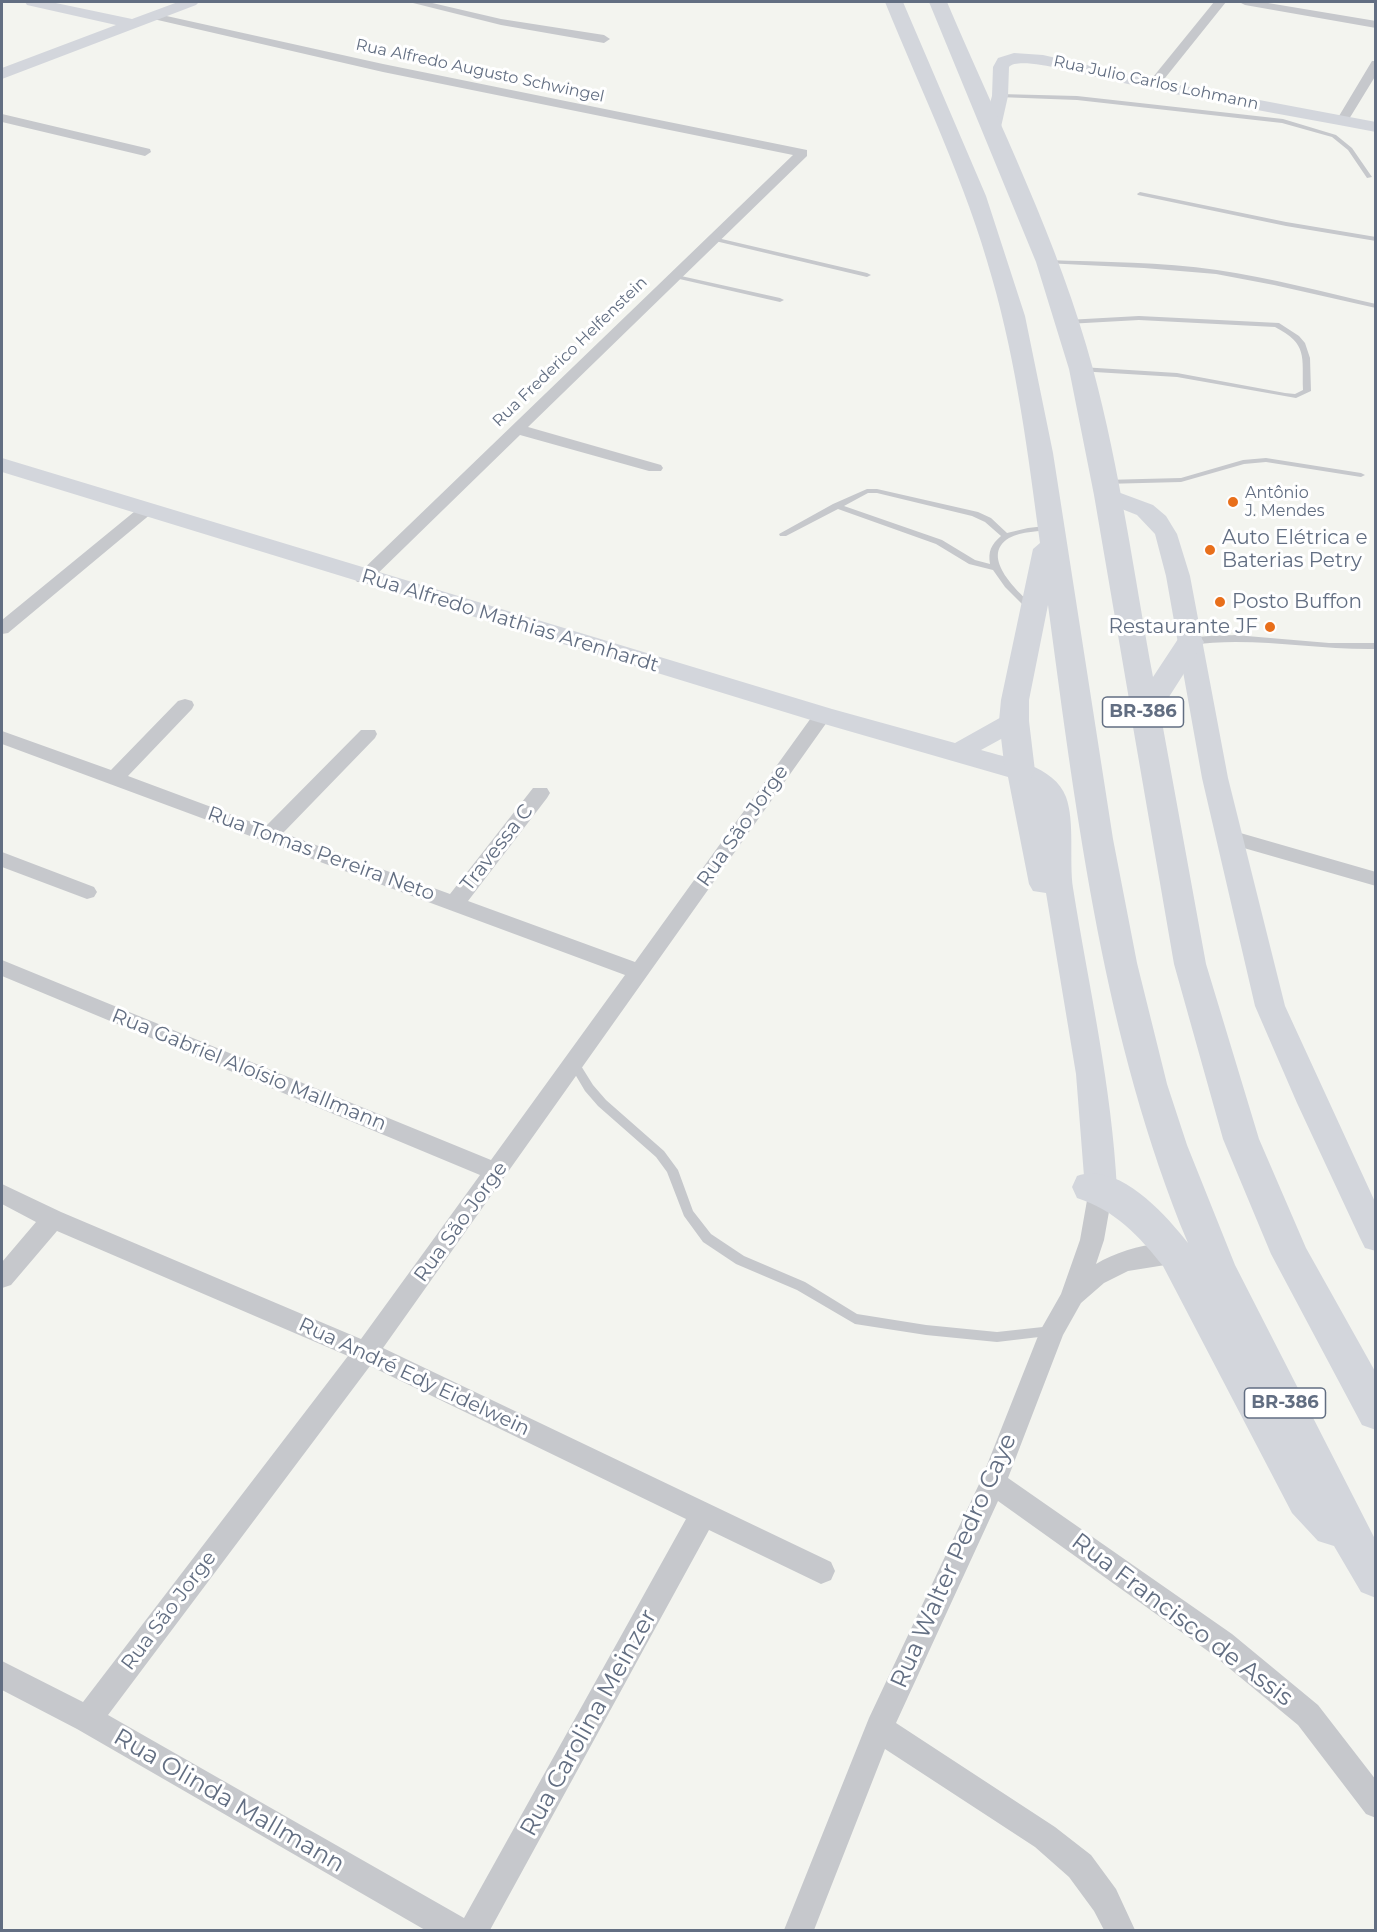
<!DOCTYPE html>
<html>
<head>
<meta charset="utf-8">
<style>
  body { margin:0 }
  #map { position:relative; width:1377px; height:1932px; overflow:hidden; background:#f3f4ef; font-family:Montserrat,sans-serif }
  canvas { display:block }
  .frame { position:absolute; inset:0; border:3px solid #626e82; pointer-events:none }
</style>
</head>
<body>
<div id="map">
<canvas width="1377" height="1932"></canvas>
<div class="frame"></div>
</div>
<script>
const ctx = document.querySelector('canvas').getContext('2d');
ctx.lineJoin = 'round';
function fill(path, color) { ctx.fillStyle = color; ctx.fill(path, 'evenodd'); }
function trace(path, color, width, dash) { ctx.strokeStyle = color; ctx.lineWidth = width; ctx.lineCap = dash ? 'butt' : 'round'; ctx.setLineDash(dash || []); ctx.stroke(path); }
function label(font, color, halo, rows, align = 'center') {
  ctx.font = font + ' Montserrat,sans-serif'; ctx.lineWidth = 6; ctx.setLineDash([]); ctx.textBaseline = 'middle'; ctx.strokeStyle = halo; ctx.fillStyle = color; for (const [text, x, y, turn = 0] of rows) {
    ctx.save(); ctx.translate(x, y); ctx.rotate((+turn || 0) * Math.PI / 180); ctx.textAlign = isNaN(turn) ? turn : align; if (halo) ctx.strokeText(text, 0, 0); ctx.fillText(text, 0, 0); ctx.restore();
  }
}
fill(new Path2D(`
  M 1000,94 L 1077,96 L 1283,119 L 1336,135 L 1352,148 L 1372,177 L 1367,178 L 1348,150 L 1332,137 L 1282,123 L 1077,100 L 998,97 L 997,96 Z
  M 1140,192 L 1286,222 L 1376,237 L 1376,241 L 1286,226 L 1138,195 L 1137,194 Z
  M 713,237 L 867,273 L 871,275 L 867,277 L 711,240 L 711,238 Z
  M 1047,260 C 1104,262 1161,262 1217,270 C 1271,278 1323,292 1376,304 L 1376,308 L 1274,285 L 1216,274 L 1144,268 L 1045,263 L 1045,261 Z
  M 672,274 L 780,298 L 784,300 L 780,302 L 675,278 L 671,276 Z
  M 1139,316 L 1279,323 L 1299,336 L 1305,343 L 1310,358 L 1311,391 L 1296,398 L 1177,377 L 1078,371 L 1078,367 L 1081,367 L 1177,373 L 1285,393 L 1295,394 L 1303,390 C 1302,356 1308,344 1275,327 L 1139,320 L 1067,324 L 1063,322 L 1067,320 Z
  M 1266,458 L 1361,473 L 1365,475 L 1361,477 L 1266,462 L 1244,464 L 1181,482 L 1104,484 L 1100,482 L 1104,480 L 1181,478 L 1243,460 Z
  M 867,489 L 877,489 L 978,512 L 991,518 L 1007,533 L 1028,528 L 1054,525 L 1054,529 C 1039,532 1022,531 1009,538 C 978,557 1020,594 1036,608 L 1036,612 L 1030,612 L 1005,587 L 993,570 L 969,564 L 936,544 L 838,509 L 786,536 L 780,536 L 779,534 L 833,504 ZM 868,493 L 877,493 L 972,516 L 985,522 L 1001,536 C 991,545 988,551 990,564 L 975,560 L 942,540 L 844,506 Z
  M 1235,635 L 1329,643 L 1376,643 L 1376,649 C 1313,650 1252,636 1190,645 L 1186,642 C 1198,634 1220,636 1235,635 Z
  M 574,1060 L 578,1061 L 593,1085 L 606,1100 L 664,1151 L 678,1170 L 693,1211 L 711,1234 L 744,1256 L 805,1282 L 857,1314 L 926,1325 L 997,1332 L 1052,1326 L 1056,1327 L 1058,1331 L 1056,1335 L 997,1342 L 926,1335 L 855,1324 L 797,1290 L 736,1264 L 703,1242 L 684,1216 L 667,1172 L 656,1157 L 598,1106 L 585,1091 L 569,1064 L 570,1061 Z`), '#c6c8cc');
fill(new Path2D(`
  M 409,2 L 428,2 L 501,19 L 604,35 L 610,39 L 604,43 L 501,25 Z
  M 1214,2 L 1226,2 L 1157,88 L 1149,88 L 1149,82 Z
  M 1239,2 L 1262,2 L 1376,21 L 1376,28 L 1245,5 Z
  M 153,13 L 383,64 L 807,150 L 807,156 L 528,427 L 661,465 L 663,468 L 661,471 L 649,471 L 520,435 L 369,582 L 357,582 L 354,578 L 793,155 L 383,72 L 149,18 L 147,16 Z
  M 1372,61 L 1376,61 L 1376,75 L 1346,124 L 1338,124 L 1336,121 Z
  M 2,114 L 150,149 L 151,152 L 145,156 L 2,122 Z
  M 146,505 L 152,507 L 154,510 L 152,513 L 8,633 L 2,634 L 2,620 L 140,507 Z
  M 185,699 L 192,701 L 194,705 L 192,709 L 128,776 L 265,827 L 361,730 L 375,730 L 377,734 L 375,738 L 283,833 L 450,894 L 533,788 L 547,788 L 550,793 L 547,798 L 468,901 L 635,962 L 816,711 L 830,711 L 832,715 L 383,1348 L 831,1562 L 835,1571 L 831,1580 L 821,1584 L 709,1530 L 490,1930 L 425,1930 L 77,1729 L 2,1690 L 2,1661 L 83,1702 L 348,1356 L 57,1231 L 11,1285 L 2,1288 L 2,1262 L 36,1222 L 2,1204 L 2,1184 L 61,1212 L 361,1339 L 480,1175 L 2,976 L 2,960 L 491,1160 L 625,975 L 2,744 L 2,731 L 111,770 L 178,701 ZM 370,1366 L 686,1519 L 464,1918 L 108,1715 Z
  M 1230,830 L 1376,872 L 1376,886 L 1223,842 L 1220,837 L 1223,832 Z
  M 2,852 L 94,887 L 97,892 L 94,897 L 87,899 L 2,867 Z
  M 1101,1179 L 1109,1182 L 1113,1189 L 1104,1240 L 1096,1264 C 1120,1250 1157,1238 1184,1248 L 1188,1255 L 1184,1262 L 1128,1271 L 1104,1283 L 1081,1303 L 1063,1335 L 1008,1478 L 1232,1634 L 1318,1705 L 1376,1780 L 1376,1818 L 1366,1814 L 1298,1725 L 1212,1654 L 998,1501 L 896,1723 L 1055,1827 L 1091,1855 L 1116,1889 L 1135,1930 L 1104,1930 L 1094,1911 L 1069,1877 L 1035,1847 L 885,1749 L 814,1930 L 784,1930 L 869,1718 L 981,1480 L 1040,1331 L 1061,1294 L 1080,1240 L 1089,1189 L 1093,1182 Z`), '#c6c8cc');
fill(new Path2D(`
  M 25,2 L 51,2 L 132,19 L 178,2 L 199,2 L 196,5 L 2,79 L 2,68 L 116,25 L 27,5 Z
  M 1014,53 L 1043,55 L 1153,80 L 1376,122 L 1376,132 C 1281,114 1186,98 1093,76 C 1077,73 1019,56 1009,67 L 1008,96 L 1001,127 L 992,132 L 986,131 L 983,127 L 992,96 L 993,67 L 998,58 Z
  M 2,458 L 832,709 L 955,743 L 1005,715 L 1014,713 L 1023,715 L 1027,721 L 1023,727 L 981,750 C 1008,758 1055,766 1066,797 C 1075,822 1069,860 1073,888 C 1089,988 1112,1087 1117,1189 L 1112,1198 L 1101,1202 L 1090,1198 L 1085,1189 L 1076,1074 L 1046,893 L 1033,891 L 1029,884 L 1008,777 L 814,721 L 2,472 Z
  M 1107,488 L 1153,505 L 1166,516 L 1177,534 L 1190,576 L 1228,778 L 1285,1006 L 1376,1204 L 1376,1251 L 1365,1248 L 1360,1238 L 1297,1103 L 1255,1006 L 1202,778 L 1166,576 L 1155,534 L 1137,515 L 1099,500 L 1096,495 L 1099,490 Z`), '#d3d6dc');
fill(new Path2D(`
  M 885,2 L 903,2 L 986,196 L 1025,316 L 1053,453 L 1113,839 L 1137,963 L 1167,1084 L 1187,1145 L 1235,1265 L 1376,1541 L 1376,1598 L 1361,1592 L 1334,1546 L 1318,1541 L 1292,1513 L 1163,1266 C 1139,1236 1115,1210 1077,1198 L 1072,1187 L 1077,1176 C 1119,1162 1164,1213 1188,1243 C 1104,1040 1077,821 1048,605 L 1029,700 L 1029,721 L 1035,771 L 1031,778 L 1020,781 L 1009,778 L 1005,771 L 999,721 L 1001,700 L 1033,549 L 1040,543 C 1028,454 1017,365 992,278 C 966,183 922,93 885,2 Z
  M 929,2 L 947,2 C 998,122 1059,242 1093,369 C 1120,470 1134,574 1153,677 L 1180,636 L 1190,633 L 1200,636 L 1204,642 L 1160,711 L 1206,964 L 1259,1139 L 1306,1248 L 1376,1373 L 1376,1430 L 1362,1425 L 1271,1254 L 1223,1139 L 1174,964 L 1132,721 L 1128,715 L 1131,711 L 1094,495 L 1069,369 L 1036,262 Z`), '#d3d6dc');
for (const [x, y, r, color] of [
  [1233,502,6,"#e86f1b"],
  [1210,550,6,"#e86f1b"],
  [1220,602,6,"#e86f1b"],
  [1270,627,6,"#e86f1b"]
]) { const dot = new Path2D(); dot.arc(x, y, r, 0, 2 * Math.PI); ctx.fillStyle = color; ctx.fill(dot); trace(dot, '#fff', 2); }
label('16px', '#626e82', '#fff', [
  ["Rua Alfredo Augusto Schwingel",480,71,12],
  ["Rua Julio Carlos Lohmann",1156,83,12],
  ["Rua Frederico Helfenstein",570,352,-44]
]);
label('16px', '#626e82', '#fff', [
  ["Antônio",1245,493],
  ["J. Mendes",1245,511]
], 'left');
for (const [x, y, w] of [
  [1143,712,81],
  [1285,1403,81]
]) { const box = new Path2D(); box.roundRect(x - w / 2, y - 15, w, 30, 4.5); ctx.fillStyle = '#fff'; ctx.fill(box); trace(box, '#626e82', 1.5); }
label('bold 18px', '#626e82', null, [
  ["BR-386",1143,712],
  ["BR-386",1285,1403]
]);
label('20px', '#626e82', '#fff', [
  ["Auto Elétrica e",1222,538],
  ["Baterias Petry",1222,561],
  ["Posto Buffon",1232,602],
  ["Restaurante JF",1258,627,"right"]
], 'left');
label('20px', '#626e82', '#fff', [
  ["Rua Alfredo Mathias Arenhardt",510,621,17],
  ["Rua São Jorge",743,826,-55],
  ["Travessa C",497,848,-52],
  ["Rua Tomas Pereira Neto",321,854,20],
  ["Rua Gabriel Aloísio Mallmann",249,1070,22],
  ["Rua São Jorge",461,1222,-54],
  ["Rua André Edy Eidelwein",414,1377,25],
  ["Rua São Jorge",169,1611,-53]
]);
label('24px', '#626e82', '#fff', [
  ["Rua Walter Pedro Caye",954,1561,-66],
  ["Rua Francisco de Assis",1182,1620,37],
  ["Rua Carolina Meinzer",589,1723,-61],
  ["Rua Olinda Mallmann",229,1801,30]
]);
</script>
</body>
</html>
